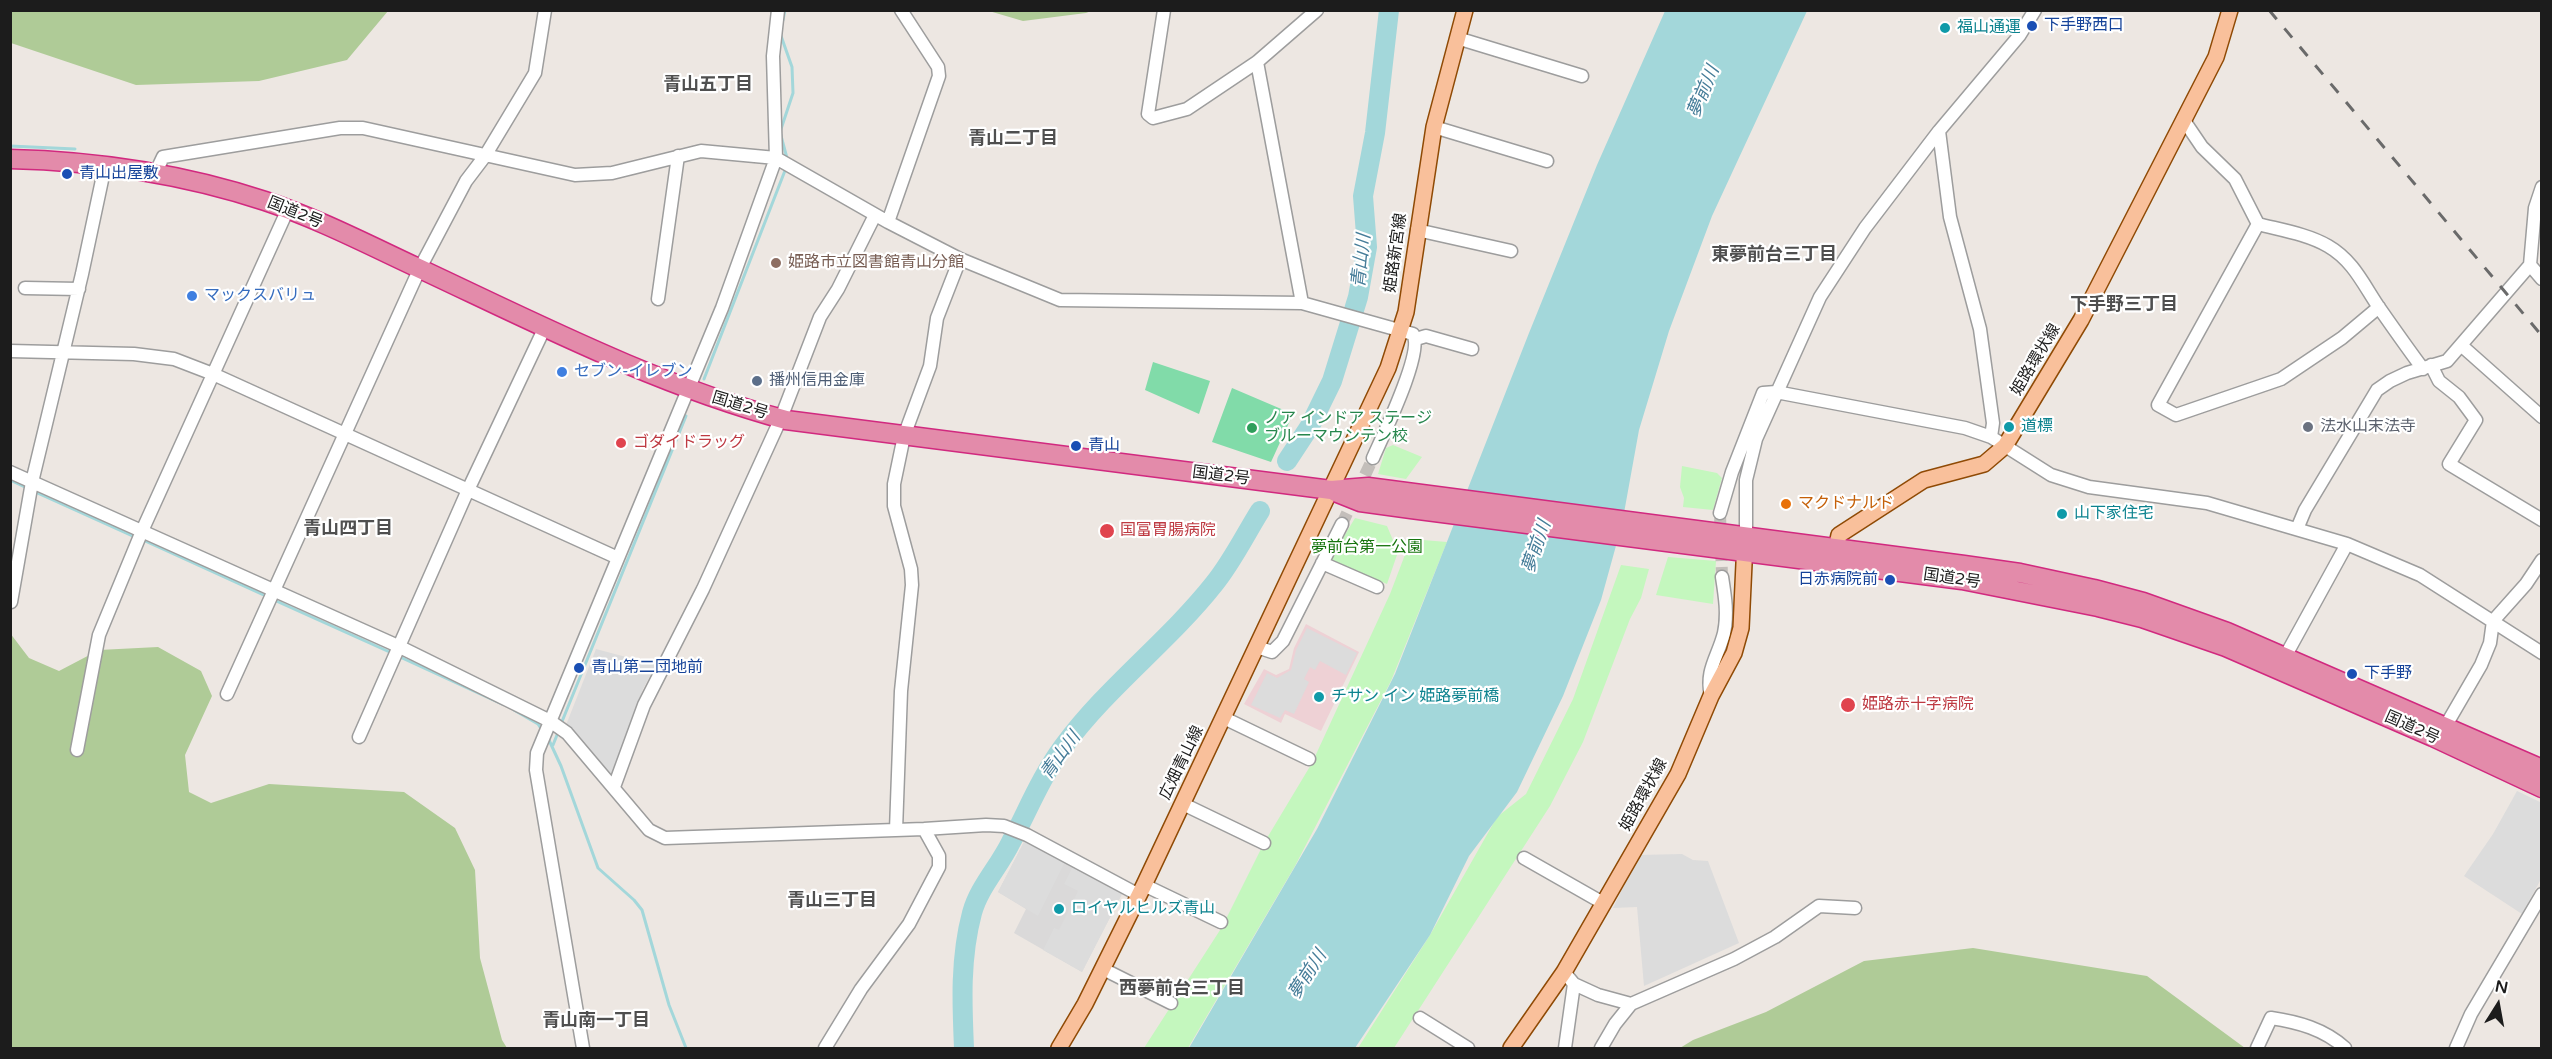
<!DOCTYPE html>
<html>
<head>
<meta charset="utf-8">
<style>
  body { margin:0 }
  #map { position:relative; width:2552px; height:1059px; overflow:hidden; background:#ede7e2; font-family:"Varela Round",sans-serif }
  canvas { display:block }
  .frame { position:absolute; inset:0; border:12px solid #1c1c1c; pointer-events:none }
  .north { position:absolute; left:2468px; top:975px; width:60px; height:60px; -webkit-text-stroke:4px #fff; paint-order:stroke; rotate:11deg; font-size:16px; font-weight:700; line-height:24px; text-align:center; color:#1c1c1c }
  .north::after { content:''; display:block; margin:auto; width:21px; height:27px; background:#1c1c1c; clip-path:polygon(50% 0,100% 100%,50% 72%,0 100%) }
</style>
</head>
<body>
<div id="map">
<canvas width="2552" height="1059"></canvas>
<div class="frame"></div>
<div class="north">N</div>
</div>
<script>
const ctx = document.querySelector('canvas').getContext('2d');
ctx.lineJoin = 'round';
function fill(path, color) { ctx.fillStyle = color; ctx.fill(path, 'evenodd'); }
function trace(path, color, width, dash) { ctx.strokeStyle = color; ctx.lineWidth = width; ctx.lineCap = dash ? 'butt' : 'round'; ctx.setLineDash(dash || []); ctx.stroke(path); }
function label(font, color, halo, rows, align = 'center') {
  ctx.font = font + ' "Varela Round","Noto Sans JP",sans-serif'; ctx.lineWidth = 4.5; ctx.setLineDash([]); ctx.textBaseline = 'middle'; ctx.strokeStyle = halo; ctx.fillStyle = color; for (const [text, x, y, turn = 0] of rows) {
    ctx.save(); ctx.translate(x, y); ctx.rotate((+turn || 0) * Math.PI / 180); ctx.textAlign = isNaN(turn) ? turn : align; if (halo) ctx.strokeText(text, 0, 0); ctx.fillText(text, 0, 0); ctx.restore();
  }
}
fill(new Path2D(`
  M 1025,840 L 1123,892 L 1082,972 L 1014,933 L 1026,909 L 998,892 Z`), '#dad9d9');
fill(new Path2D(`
  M 1306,624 L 1359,652 L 1321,731 L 1285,714 L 1281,723 L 1244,704 L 1264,669 L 1276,675 L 1289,669 L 1294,648 Z`), '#eed1d5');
fill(new Path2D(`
  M 11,10 L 388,10 L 388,11 L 347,60 L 259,81 L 136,85 L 11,43 Z
  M 989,11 L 1091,11 L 1086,13 L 1023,21 Z
  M 10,633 L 29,658 L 59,671 L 99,650 L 158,647 L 201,671 L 212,696 L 185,755 L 189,792 L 211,803 L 269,784 L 404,792 L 455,828 L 475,870 L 480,958 L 502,1040 L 507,1048 L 11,1048 Z
  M 1973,948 L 2147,976 L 2245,1048 L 1680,1048 L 1693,1040 L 1766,1012 L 1864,961 Z`), '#afcb97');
fill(new Path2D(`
  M 1393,445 L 1422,457 L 1406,479 L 1378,474 L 1386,448 Z
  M 1682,466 L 1717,473 L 1722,478 L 1713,510 L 1683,507 L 1684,498 L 1680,487 Z
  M 1355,518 L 1387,526 L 1398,552 L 1387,584 L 1330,560 Z
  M 1411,539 L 1447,542 L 1391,681 L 1295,866 L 1188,1048 L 1144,1048 L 1222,927 L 1264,843 L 1312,763 L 1390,594 Z
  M 1668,557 L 1716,561 L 1713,604 L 1656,595 Z
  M 1621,565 L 1649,569 L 1641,598 L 1630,619 L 1583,742 L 1550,806 L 1394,1048 L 1358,1048 L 1430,935 L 1497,817 L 1526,794 L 1573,699 Z`), '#c4f7be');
fill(new Path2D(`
  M 1153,362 L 1210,381 L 1199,414 L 1145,390 Z
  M 1232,388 L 1293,414 L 1271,462 L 1212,442 Z`), '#81dba9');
fill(new Path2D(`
  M 1307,628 L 1357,653 L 1346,675 L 1320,661 L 1315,670 L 1310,667 L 1304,679 L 1309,682 L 1294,714 L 1285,710 L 1280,718 L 1251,705 L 1267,673 L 1277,678 L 1291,670 L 1296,650 Z
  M 596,649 L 656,665 L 643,689 L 611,777 L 566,725 Z
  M 2517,791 L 2542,803 L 2541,879 L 2522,914 L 2464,876 L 2493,834 Z
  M 1025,840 L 1065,862 L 1038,916 L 998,892 Z
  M 1682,854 L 1693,860 L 1708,861 L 1739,943 L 1644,986 L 1637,907 L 1613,908 L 1639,855 Z
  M 1073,866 L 1123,892 L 1082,972 L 1043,950 L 1054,928 L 1059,930 L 1078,891 L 1064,884 Z`), '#dcdcdc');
fill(new Path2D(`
  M 1665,11 L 1807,11 L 1712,216 L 1669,331 L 1639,430 L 1622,524 L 1601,600 L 1563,696 L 1517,792 L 1469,856 L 1430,935 L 1355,1048 L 1189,1048 L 1317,829 L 1395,674 L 1529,333 L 1597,165 Z`), '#a3d7da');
trace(new Path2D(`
  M 783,20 L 785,10
  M 780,33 L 792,67 L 793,93 L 780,132 L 788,162
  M 10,146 L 75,149
  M 704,379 L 786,168
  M 10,480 L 27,488
  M 33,491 L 137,538
  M 143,540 L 268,597
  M 274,600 L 394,654
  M 400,657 L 502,704
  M 514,710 L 538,724 L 542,730
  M 561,724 L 686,416
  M 548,738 L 561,766 L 598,868 L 634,900 L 642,910 L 669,1005 L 686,1048
  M 553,745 L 559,730`), '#a3d7da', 3);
trace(new Path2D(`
  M 1287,461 L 1310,426 L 1332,381 L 1358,297 L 1367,247 L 1363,196 L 1375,133 L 1389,10
  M 964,1048 C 962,1003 960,958 972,913 C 979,887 999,867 1011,842 C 1028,810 1041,777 1063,747 C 1107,687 1168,642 1214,584 C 1232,562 1245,535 1260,511`), '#a3d7da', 20);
trace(new Path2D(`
  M 1720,513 L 1722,577
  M 1342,524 L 1373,458`), '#c3beba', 12, [12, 6]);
const minor = new Path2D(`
  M 1164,10 L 1148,114 L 1153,118 L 1187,109 L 1257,62 L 1317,10
  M 1457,38 L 1582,76
  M 1257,62 L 1302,303
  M 2183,119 L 2202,147 L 2235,179 L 2258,224 C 2281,230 2307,234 2328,246 C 2354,261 2364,286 2380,309 C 2394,329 2408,349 2423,369
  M 1434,127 L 1547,161
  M 1939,131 L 1950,217 L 1980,329 L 1993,423 L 1991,437
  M 155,174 L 163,157 L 340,128 L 363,128 L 575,175 L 612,173 L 701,151 L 776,158 L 888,222 L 960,259 L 1060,300 L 1302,303 L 1413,334 C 1424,352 1383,435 1373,458
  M 888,222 L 939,76 L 938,67 L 901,10
  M 2258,224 L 2158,405 L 2176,415 L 2281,379 L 2342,338 L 2379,307
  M 1417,230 L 1511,251
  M 2530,265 L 2542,279
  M 25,288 L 79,289
  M 658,299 L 678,156
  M 1416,339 L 1426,336 L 1472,349
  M 2462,346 L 2542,417
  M 10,351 L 134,354 L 174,359 L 213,374 L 618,558
  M 2431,365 L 2439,381 L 2459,397 L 2476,420 L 2449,464 L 2542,520
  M 10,472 L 398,646 L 550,721 L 567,733 L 649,830 L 665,838 L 924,829 L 986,825 L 1004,826 L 1027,835 L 1139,895
  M 1720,513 L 1732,472 L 1763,393 L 1776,392 L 1965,428 L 1991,437 L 2051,475 L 2089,487 L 2207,503 L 2347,544 L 2420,575 L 2542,653
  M 2297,529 L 2305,510 L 2377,390 L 2390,381 L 2407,373 L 2447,361 L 2530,265 L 2535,208 L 2542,187
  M 1746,536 L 1746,480 L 1756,439 L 1820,297 L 1865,228 L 1939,131 L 2019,36 L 2035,10
  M 1322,563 L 1377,587
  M 11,602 L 32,482 L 82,274 L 105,166
  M 1257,647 L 1272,652 L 1283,641 L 1342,524
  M 2286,655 L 2347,544
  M 227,694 L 420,268 L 466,181 L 485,156 L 535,73 L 545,10
  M 1711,696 C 1705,670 1718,657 1724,633 C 1728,614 1725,596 1722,577
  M 1224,718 L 1309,759
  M 2445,727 L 2481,665 L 2490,643 L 2493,621 L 2526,584 L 2542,560
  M 359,737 L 468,490 L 545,327
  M 77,750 L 99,635 L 142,531 L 288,209
  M 614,787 L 644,705 L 703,589 L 781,418 L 820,317 L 838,289 L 875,215
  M 1183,804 L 1264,843
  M 896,830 L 901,691 L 912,585 L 911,569 L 894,506 L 894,484 L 904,436 L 930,366 L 937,318 L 960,259
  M 1524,858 L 1603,903
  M 1144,885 L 1221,922
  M 1103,969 L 1171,1003
  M 1564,972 L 1574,984 L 1598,995 L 1631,1004 L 1734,959 L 1775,937 L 1819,906 L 1855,908
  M 1420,1018 L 1468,1048
  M 583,1048 L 536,770 L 537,753 L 722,308 L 776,158 L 773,56 L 778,10
  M 825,1048 L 861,989 L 909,924 L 939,867 L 939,856 L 924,829
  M 1565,1048 L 1574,984
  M 1601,1048 L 1615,1024 L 1631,1004
  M 2257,1048 L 2271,1018 C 2298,1022 2324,1029 2345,1048
  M 2456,1048 L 2471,1014 L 2542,894`);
const major = new Path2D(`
  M 1836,549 L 1839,535 L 1924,480 L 1984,464 L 2005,446 L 2081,320 L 2216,57 L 2230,10
  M 1059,1048 L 1085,1004 L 1144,885 L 1388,368 L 1406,312 L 1434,127 L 1465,10
  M 1511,1048 L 1564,972 L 1678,774 L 1711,696 L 1734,653 L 1741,628 L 1745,542`);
const highway = new Path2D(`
  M 10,159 C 96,161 183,174 265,201 C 316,218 365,243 414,266 C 536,323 656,385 786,420 L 1331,490 L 1368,487 L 1964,565 L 2020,573 L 2094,589 L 2143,602 L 2227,632 L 2542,769
  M 1335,492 L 1360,502 L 1411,509 L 1962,580 L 2098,607 L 2142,618 L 2226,647 L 2433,737 L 2542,788`);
trace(minor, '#9d9d9d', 15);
trace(major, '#8f4a05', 18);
trace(highway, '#d1297f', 21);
trace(minor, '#fff', 12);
trace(major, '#f9c09b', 15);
trace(highway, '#e38baa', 18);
trace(new Path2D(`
  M 2269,10 L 2542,336`), '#6a6a6a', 3, [12, 12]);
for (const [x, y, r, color] of [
  [2032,26,6,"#1a4fb4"],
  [1945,28,6,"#0f9aa8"],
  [67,174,6,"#1a4fb4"],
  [776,263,6,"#8d6e63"],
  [192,296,6,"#3f7fe0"],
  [562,372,6,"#3f7fe0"],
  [757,381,6,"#5c6f8a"],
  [2009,427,6,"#0f9aa8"],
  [2308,427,6,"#6b7280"],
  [1252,428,6,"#2e9e5b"],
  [621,443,6,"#e0444e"],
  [1076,446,6,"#1a4fb4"],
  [1786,504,6,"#e8710a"],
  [2062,514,6,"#0f9aa8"],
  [1107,531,8,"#e0444e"],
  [1890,580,6,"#1a4fb4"],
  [579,668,6,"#1a4fb4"],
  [2352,674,6,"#1a4fb4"],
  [1319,697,6,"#0f9aa8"],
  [1848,705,8,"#e0444e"],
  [1059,909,6,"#0f9aa8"]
]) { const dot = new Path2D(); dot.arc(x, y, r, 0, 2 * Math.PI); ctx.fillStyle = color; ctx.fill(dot); trace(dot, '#fff', 2); }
label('16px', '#164399', '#fff', [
  ["下手野西口",2044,26],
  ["青山出屋敷",79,174],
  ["青山",1088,446],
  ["日赤病院前",1878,580,"right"],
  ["青山第二団地前",591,668],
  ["下手野",2364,674]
], 'left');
label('16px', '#0d838f', '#fff', [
  ["福山通運",1957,28],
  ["道標",2021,427],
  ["山下家住宅",2074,514],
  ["チサン イン 姫路夢前橋",1331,697],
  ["ロイヤルヒルズ青山",1071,909]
], 'left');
label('16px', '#1c1c1c', '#fff', [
  ["国道2号",295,213,22],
  ["姫路新宮線",1396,253,-82],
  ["姫路環状線",2036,360,-59],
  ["国道2号",740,406,17],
  ["国道2号",1221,476,7],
  ["国道2号",1952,579,8],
  ["国道2号",2412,728,24],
  ["広畑青山線",1182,763,-64],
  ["姫路環状線",1644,795,-61]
]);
label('16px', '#785e54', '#fff', [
  ["姫路市立図書館青山分館",788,263]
], 'left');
label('16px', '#366cbe', '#fff', [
  ["マックスバリュ",204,296],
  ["セブン-イレブン",574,372]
], 'left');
label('16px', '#4e5e75', '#fff', [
  ["播州信用金庫",769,381]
], 'left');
label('16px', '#27864d', '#fff', [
  ["ノア インドア ステージ",1264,419],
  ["ブルーマウンテン校",1264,437]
], 'left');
label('16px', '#5b616d', '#fff', [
  ["法水山末法寺",2320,427]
], 'left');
label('16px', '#be3a42', '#fff', [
  ["ゴダイドラッグ",633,443],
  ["国富胃腸病院",1120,531],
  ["姫路赤十字病院",1862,705]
], 'left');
label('16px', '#c56008', '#fff', [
  ["マクドナルド",1798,504]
], 'left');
label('16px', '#17750e', '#fff', [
  ["夢前台第一公園",1367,548]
]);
label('bold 18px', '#4f4f4f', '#fff', [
  ["青山五丁目",708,85],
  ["青山二丁目",1013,139],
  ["東夢前台三丁目",1774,255],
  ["下手野三丁目",2124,305],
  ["青山四丁目",348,529],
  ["青山三丁目",832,901],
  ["西夢前台三丁目",1182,989],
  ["青山南一丁目",596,1021]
]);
label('italic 18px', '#467d99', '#fff', [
  ["夢前川",1704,92,-67],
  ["青山川",1362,261,-84],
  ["夢前川",1537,547,-71],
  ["青山川",1061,756,-54],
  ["夢前川",1308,975,-57]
]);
</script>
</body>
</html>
